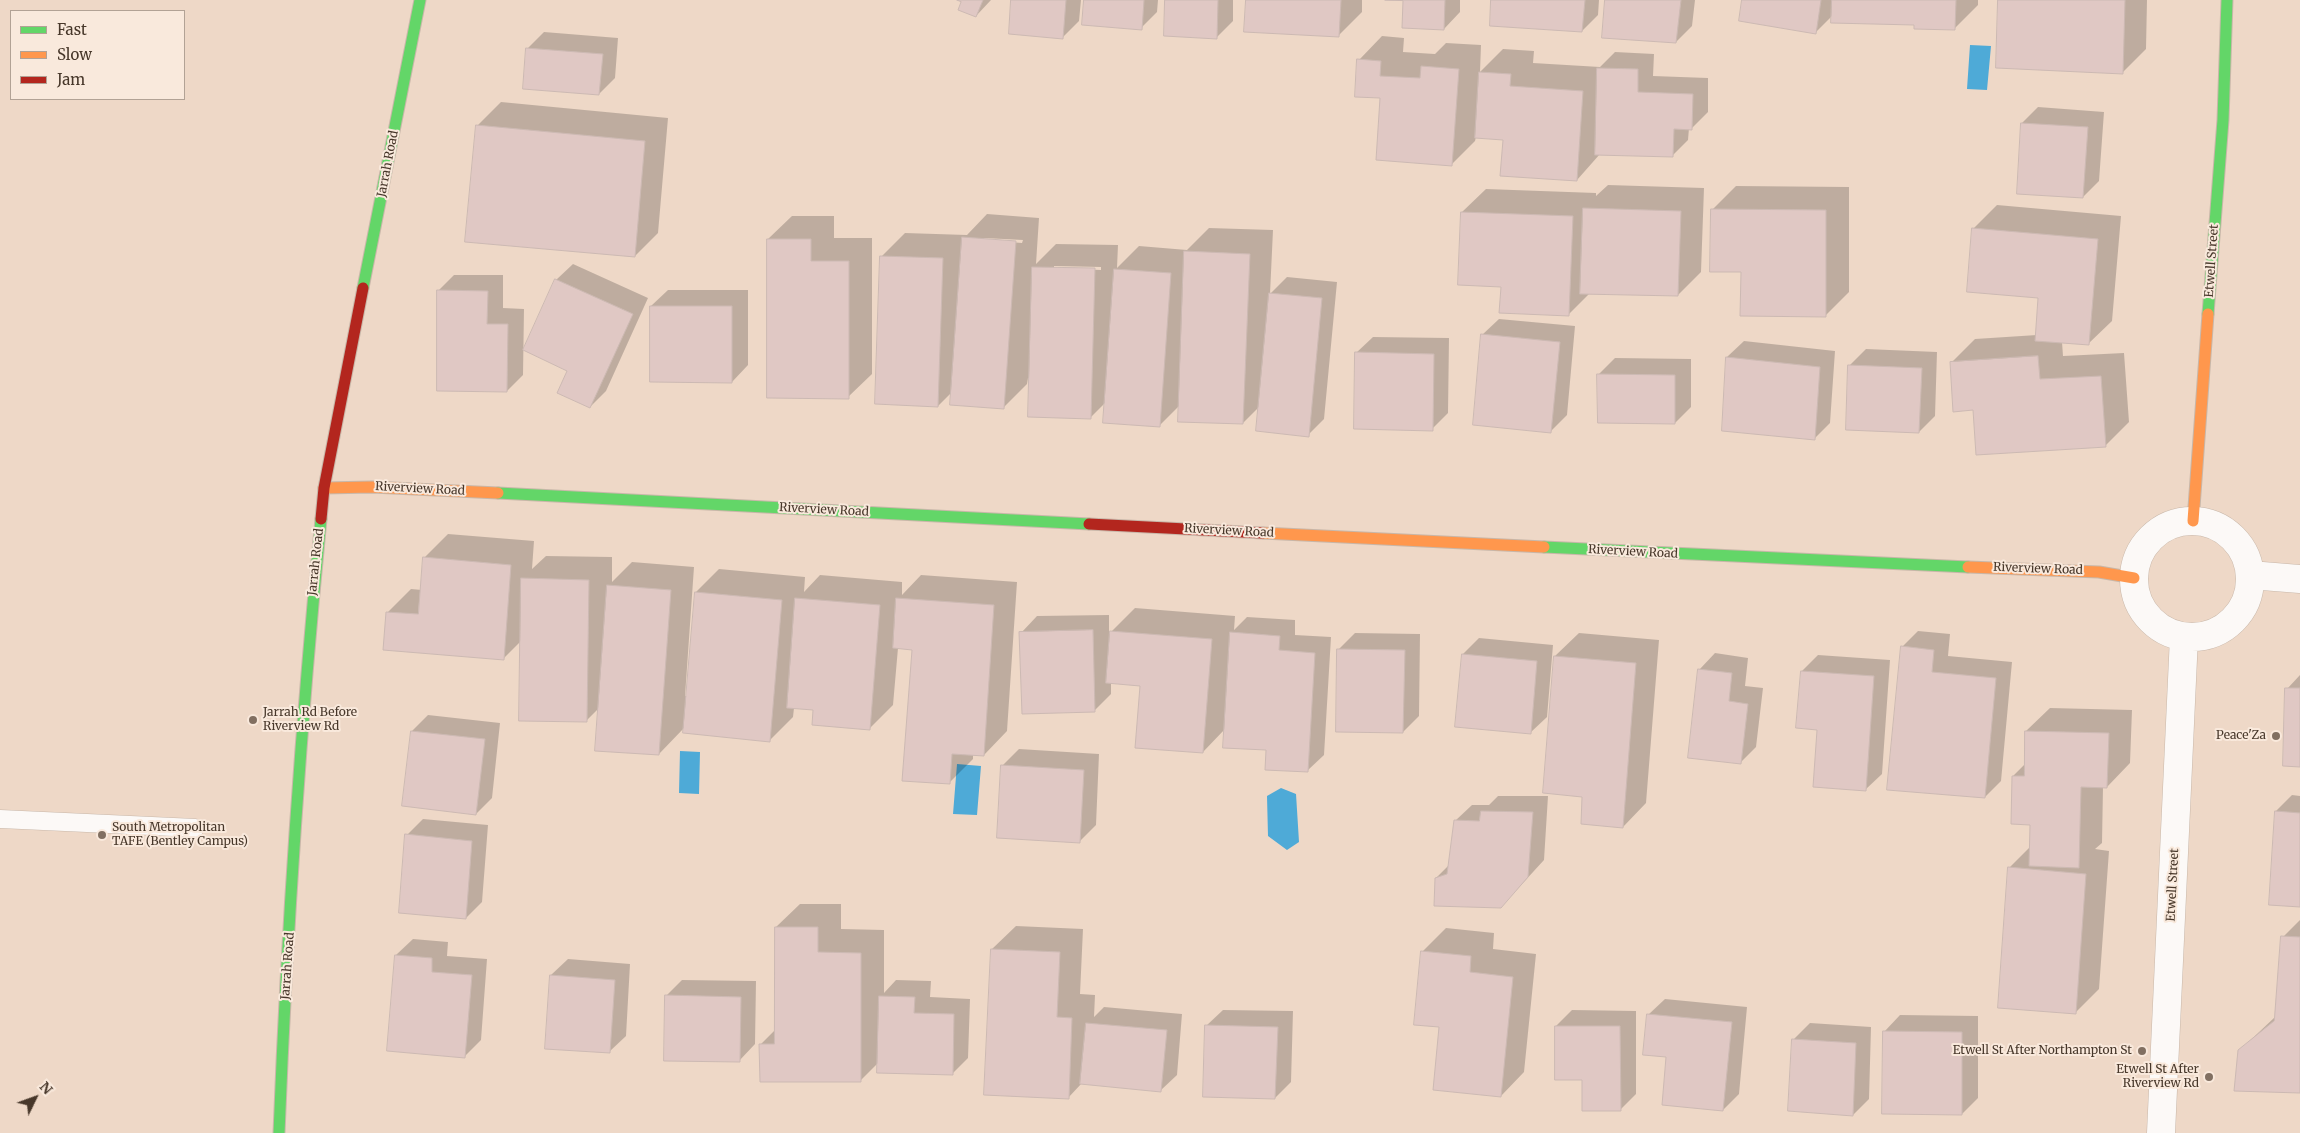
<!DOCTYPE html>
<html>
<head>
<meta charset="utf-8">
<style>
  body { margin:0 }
  #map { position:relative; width:2300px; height:1133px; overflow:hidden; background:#eed8c7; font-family:Merriweather,serif }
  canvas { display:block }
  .legend { position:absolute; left:10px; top:10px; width:175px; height:90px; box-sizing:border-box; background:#f9e9dc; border:1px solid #b2a295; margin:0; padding:6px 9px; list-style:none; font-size:15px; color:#47372a }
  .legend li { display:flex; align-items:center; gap:10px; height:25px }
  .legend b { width:25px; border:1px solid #b2a295 }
  .north { position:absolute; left:10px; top:1073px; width:50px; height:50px; -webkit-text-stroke:4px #f9e9dc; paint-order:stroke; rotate:48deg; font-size:14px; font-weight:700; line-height:20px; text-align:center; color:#47372a }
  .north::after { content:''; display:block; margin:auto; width:18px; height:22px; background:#47372a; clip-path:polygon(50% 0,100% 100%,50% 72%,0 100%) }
</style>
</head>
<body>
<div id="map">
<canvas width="2300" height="1133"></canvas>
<ul class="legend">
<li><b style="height:6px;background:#63d668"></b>Fast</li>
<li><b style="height:6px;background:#ff974d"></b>Slow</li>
<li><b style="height:6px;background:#b3261e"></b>Jam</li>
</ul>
<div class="north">N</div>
</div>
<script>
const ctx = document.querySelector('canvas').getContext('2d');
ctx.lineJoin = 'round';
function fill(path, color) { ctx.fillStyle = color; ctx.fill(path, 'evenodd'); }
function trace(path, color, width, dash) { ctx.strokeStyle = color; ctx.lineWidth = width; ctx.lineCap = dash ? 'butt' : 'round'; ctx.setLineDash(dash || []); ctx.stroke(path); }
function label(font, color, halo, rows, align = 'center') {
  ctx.font = font + ' Merriweather,serif'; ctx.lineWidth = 4; ctx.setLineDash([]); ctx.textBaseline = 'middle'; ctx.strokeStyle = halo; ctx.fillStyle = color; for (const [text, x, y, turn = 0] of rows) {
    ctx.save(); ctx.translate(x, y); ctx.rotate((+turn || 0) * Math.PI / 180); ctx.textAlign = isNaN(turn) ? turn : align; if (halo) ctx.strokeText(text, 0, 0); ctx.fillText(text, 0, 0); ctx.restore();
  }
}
fill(new Path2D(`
  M 1970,45 L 1991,46 L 1987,90 L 1967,89 Z
  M 680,751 L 700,752 L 699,794 L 679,793 Z
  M 957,764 L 981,766 L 977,815 L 953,814 Z
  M 1281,788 L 1296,794 L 1299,842 L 1287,850 L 1268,836 L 1267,796 Z`), '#4eaad7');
fill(new Path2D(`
  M 960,0 L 991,0 L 976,16 Z
  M 1013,0 L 1081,0 L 1079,21 L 1063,37 Z
  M 1085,0 L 1158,0 L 1157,12 L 1141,28 Z
  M 1167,0 L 1233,0 L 1233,21 L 1216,38 Z
  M 1247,0 L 1362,0 L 1362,12 L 1338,36 Z
  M 1404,0 L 1460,0 L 1460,12 L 1444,29 Z
  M 1493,0 L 1599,0 L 1598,15 L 1582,31 Z
  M 1607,0 L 1695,0 L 1692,26 L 1676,42 Z
  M 1743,0 L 1978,0 L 1978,5 L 1955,28 L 1832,16 L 1816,32 Z
  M 1999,0 L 2147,0 L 2146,49 L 2122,73 Z
  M 544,32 L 618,38 L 615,78 L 599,94 L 528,48 Z
  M 1382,36 L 1404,38 L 1403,52 L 1435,54 L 1446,43 L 1481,45 L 1480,72 L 1503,49 L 1534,51 L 1533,63 L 1600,67 L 1615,52 L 1654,54 L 1653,76 L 1708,78 L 1708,112 L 1691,129 L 1689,128 L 1688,140 L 1672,156 L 1600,154 L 1577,180 L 1504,139 L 1476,137 L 1475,141 L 1452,164 L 1381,97 L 1359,60 Z
  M 501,102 L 668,118 L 658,233 L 635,256 L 477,126 Z
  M 2038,107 L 2104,112 L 2099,181 L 2083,197 L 2022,123 Z
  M 1608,185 L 1704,188 L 1701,272 L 1678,295 L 1590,293 L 1569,314 L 1502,285 L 1462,212 L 1486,189 L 1596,193 L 1596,196 Z
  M 1736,186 L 1849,187 L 1849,292 L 1825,316 L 1742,271 L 1712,210 Z
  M 1997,205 L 2121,216 L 2112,321 L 2088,344 L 2062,342 L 2063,356 L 2124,353 L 2129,422 L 2105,446 L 1974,409 L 1952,362 L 1975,339 L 2037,335 L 2040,296 L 1973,229 Z
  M 987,214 L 1039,218 L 1036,264 L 1056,244 L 1118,245 L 1117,268 L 1139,246 L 1187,250 L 1209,228 L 1273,230 L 1270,294 L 1287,277 L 1337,282 L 1324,419 L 1308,435 L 1260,406 L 1243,423 L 1180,405 L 1159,426 L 1106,402 L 1090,418 L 1028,378 L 1027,384 L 1004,407 L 953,391 L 938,406 L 882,256 L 905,233 L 967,235 ZM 984,238 L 1023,240 L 1022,243 L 984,240 ZM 1054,266 L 1101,267 L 1101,270 L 1054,268 Z
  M 792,216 L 834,216 L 834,238 L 872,238 L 872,374 L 848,397 L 768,239 Z
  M 573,264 L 648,298 L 606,391 L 590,407 L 569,370 L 556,280 Z
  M 454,275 L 503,275 L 503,308 L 524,309 L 523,375 L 507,391 L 438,291 Z
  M 668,290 L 748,290 L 748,365 L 732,382 L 651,306 Z
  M 1499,319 L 1575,326 L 1567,415 L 1551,431 L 1482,335 Z
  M 1373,337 L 1449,338 L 1448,413 L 1432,429 L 1356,353 Z
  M 1744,341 L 1835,351 L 1830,423 L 1814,439 L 1724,430 L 1727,357 Z
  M 1866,349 L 1937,352 L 1935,416 L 1919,432 L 1850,365 Z
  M 1615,358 L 1691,359 L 1691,407 L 1675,423 L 1599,374 Z
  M 448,534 L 534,541 L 532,569 L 546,556 L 612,557 L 612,582 L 632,562 L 694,567 L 685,696 L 687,696 L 696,592 L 719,569 L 805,577 L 804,592 L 820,575 L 902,582 L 902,595 L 921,575 L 1017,582 L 1007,731 L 984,755 L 973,754 L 973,759 L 949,783 L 913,649 L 898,648 L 893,705 L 870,728 L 815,709 L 794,708 L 793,717 L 770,740 L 684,728 L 659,754 L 600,707 L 586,721 L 521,641 L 503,659 L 387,613 L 411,589 L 422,590 L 424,558 Z
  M 1135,608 L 1235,616 L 1234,630 L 1247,617 L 1295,620 L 1295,635 L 1331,637 L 1324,755 L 1307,771 L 1225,729 L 1203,752 L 1142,685 L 1111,682 L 1111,694 L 1095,710 L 1021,633 L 1037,616 L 1109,615 L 1109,634 Z
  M 1918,631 L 1950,634 L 1948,656 L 2012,662 L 2001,781 L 1985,797 L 1902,647 Z
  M 1355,633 L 1420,634 L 1419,716 L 1403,732 L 1339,649 Z
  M 1579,633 L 1659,640 L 1646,803 L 1623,827 L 1555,656 Z
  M 1479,638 L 1553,645 L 1547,717 L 1530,733 L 1463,654 Z
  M 1715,653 L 1748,658 L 1745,686 L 1763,688 L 1756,747 L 1740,763 L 1699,670 Z
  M 1818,655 L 1890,660 L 1882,774 L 1865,790 L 1819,729 L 1802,671 Z
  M 2300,675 L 2300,766 L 2287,689 Z
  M 2050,708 L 2132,710 L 2130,763 L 2107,787 L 2103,787 L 2102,843 L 2095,849 L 2109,851 L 2099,989 L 2075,1013 L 2009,868 L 2030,847 L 2031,824 L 2013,776 L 2026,763 L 2026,731 Z
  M 428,715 L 500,723 L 492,798 L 476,814 L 412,731 Z
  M 1019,749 L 1099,754 L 1096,825 L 1080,841 L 1002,766 Z
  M 2292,795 L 2300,796 L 2300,906 L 2276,811 Z
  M 1498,796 L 1548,796 L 1544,860 L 1501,907 L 1436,878 L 1449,865 L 1455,821 L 1472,805 L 1489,805 Z
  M 423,819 L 488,825 L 482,902 L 466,918 L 407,835 Z
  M 800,904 L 841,904 L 841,929 L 884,930 L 884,993 L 896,980 L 931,981 L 930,997 L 970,999 L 968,1058 L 952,1074 L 878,1063 L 860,1081 L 761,1044 L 776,1029 L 776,927 Z
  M 2300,920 L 2300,1092 L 2239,1051 L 2275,1017 L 2283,937 Z
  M 1016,926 L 1083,929 L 1080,994 L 1095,995 L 1094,1017 L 1104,1007 L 1182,1014 L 1177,1075 L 1160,1091 L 1082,1083 L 1068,1098 L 992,949 Z
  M 1446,928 L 1494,933 L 1493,949 L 1536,954 L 1524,1072 L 1501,1096 L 1422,952 Z
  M 413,939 L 448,942 L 447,956 L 487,959 L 481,1040 L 465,1056 L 396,955 Z
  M 568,959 L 630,964 L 626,1036 L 609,1052 L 551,975 Z
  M 682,980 L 756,981 L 755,1044 L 739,1061 L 666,996 Z
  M 1665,999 L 1747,1007 L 1739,1094 L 1723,1110 L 1668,1056 L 1648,1015 Z
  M 1223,1010 L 1293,1011 L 1291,1082 L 1275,1098 L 1206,1026 Z
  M 1572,1010 L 1636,1011 L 1636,1094 L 1620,1110 L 1556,1026 Z
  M 1900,1015 L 1978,1016 L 1978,1098 L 1962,1114 L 1884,1032 Z
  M 1810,1023 L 1871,1027 L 1869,1099 L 1853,1115 L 1794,1039 Z`), '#0003');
const building = new Path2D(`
  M 957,0 L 983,0 L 976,17 L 958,10 L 961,2 Z
  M 1011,0 L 1066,0 L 1063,39 L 1009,34 Z
  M 1084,0 L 1144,0 L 1142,30 L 1082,25 Z
  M 1165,0 L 1218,0 L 1217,39 L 1164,36 Z
  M 1246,0 L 1341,0 L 1339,37 L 1244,32 Z
  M 1385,0 L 1445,0 L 1444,30 L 1402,28 L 1403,1 Z
  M 1491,0 L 1585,0 L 1582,32 L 1490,26 Z
  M 1605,0 L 1681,0 L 1676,43 L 1602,38 Z
  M 1742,0 L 1821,0 L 1816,34 L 1739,21 Z
  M 1832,0 L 1956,0 L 1955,30 L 1914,29 L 1914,25 L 1831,23 Z
  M 1998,0 L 2125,0 L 2123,74 L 1996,68 Z
  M 526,48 L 603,54 L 599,95 L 523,89 Z
  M 1357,59 L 1381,61 L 1380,76 L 1420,78 L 1421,66 L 1459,69 L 1452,166 L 1376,160 L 1380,98 L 1355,97 Z
  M 1597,68 L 1638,69 L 1638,92 L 1693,94 L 1692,130 L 1674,129 L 1673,157 L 1595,155 Z
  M 1479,72 L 1511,74 L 1510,86 L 1583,91 L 1577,181 L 1500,176 L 1503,140 L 1475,138 Z
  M 2021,123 L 2088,127 L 2083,198 L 2017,194 Z
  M 476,125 L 645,141 L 635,257 L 465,242 Z
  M 1583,208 L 1681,211 L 1678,296 L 1580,294 Z
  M 1711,209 L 1826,210 L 1826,317 L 1740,316 L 1741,272 L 1710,272 Z
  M 1461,212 L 1573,216 L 1569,316 L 1499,313 L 1501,287 L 1458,285 Z
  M 1972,228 L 2098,239 L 2089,345 L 2035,341 L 2038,298 L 1967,292 Z
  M 962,237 L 1016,241 L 1004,409 L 950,405 Z
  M 767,239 L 811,239 L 811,261 L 849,261 L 849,399 L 767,398 Z
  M 1184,251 L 1250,254 L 1243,424 L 1178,422 Z
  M 880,256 L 943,258 L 938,407 L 875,404 Z
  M 1032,267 L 1095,268 L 1091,419 L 1028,417 Z
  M 1114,269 L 1171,273 L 1160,427 L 1103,423 Z
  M 555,279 L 633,314 L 590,408 L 557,393 L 567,371 L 523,350 Z
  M 437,290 L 488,291 L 487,324 L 508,324 L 507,392 L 437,391 Z
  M 1269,293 L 1322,298 L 1309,437 L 1256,431 Z
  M 650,306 L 732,306 L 732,383 L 650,382 Z
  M 1481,334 L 1560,342 L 1551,433 L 1473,425 Z
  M 1355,352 L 1434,354 L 1433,431 L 1354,429 Z
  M 2038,356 L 2040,379 L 2101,376 L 2106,447 L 1976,455 L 1973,410 L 1953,412 L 1950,362 Z
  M 1726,357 L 1820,367 L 1815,440 L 1722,431 Z
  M 1848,365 L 1922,368 L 1919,433 L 1846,430 Z
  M 1597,374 L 1675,375 L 1675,424 L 1598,423 Z
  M 423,557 L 511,565 L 504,660 L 383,650 L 386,612 L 418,614 Z
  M 521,578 L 589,580 L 587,722 L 519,721 Z
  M 607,585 L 671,590 L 659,755 L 595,751 Z
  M 695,592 L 782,600 L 770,742 L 683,733 Z
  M 795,598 L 880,605 L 870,730 L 812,725 L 813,710 L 787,708 Z
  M 896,598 L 994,605 L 984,756 L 952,754 L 950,784 L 902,781 L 912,650 L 893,648 Z
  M 1093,630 L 1095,712 L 1022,714 L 1019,632 Z
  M 1110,631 L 1212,639 L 1203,753 L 1135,748 L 1140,686 L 1106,683 Z
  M 1230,632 L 1280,636 L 1279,650 L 1315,653 L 1308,772 L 1265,770 L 1266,750 L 1223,748 Z
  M 1901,646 L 1934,650 L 1932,672 L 1996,678 L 1985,798 L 1887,790 Z
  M 1337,649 L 1405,650 L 1403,733 L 1336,732 Z
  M 1462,654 L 1537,661 L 1531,734 L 1455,727 Z
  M 1554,656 L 1636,663 L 1623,828 L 1581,824 L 1582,797 L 1543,793 Z
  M 1698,669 L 1732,673 L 1729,701 L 1748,704 L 1741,764 L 1688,758 Z
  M 1801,671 L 1874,676 L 1866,791 L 1813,787 L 1817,730 L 1796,728 Z
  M 2285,688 L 2300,688 L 2300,767 L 2283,766 Z
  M 411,731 L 485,739 L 476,815 L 402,806 Z
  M 2025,731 L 2109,733 L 2107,788 L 2081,787 L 2079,868 L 2029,866 L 2030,825 L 2011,824 L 2012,776 L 2024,776 Z
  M 1001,765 L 1084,770 L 1080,843 L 997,838 Z
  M 1481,811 L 1533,812 L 1528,877 L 1501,908 L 1434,906 L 1435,878 L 1447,874 L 1454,820 L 1479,821 Z
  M 2275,811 L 2300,813 L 2300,907 L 2269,905 Z
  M 405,834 L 472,841 L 466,919 L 399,913 Z
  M 2008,867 L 2086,874 L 2076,1014 L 1998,1008 Z
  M 775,927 L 818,927 L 818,952 L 861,953 L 861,1082 L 760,1082 L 759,1044 L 774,1044 Z
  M 2281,936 L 2300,937 L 2300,1093 L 2234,1091 L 2238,1050 L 2274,1021 Z
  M 991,949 L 1060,952 L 1057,1017 L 1072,1018 L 1069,1099 L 984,1095 Z
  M 1421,951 L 1471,956 L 1470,972 L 1513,977 L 1501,1097 L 1433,1090 L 1439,1027 L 1414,1025 Z
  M 395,955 L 432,958 L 432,972 L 472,975 L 465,1058 L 387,1051 Z
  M 550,975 L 615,980 L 610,1053 L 545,1049 Z
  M 665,995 L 741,997 L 740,1062 L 664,1061 Z
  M 879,996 L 915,997 L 914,1013 L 954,1014 L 953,1075 L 877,1073 Z
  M 1647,1014 L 1732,1022 L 1723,1111 L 1662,1105 L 1666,1057 L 1643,1055 Z
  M 1086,1023 L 1167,1030 L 1161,1092 L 1080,1084 Z
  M 1205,1025 L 1278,1027 L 1275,1099 L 1203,1097 Z
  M 1555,1026 L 1620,1026 L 1621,1111 L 1582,1111 L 1582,1080 L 1555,1080 Z
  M 1883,1031 L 1962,1032 L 1962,1115 L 1882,1114 Z
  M 1792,1039 L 1856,1043 L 1853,1116 L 1788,1111 Z`);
fill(building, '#e0c8c4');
trace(building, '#ccb9b3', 1);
const lane = new Path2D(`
  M 0,819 L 195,828`);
const street = new Path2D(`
  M2134 579a58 58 0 1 1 116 0a58 58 0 1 1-116 0Z
  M 2250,575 L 2300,579
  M 2161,1133 L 2184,637`);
const fast = new Path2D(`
  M 363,288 L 420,0
  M 2208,314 L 2223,120 L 2227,0
  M 498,493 L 1089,524
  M 1544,547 L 1968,567
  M 279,1133 C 287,928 301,723 321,519`);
const slow = new Path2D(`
  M 324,488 L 372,487 L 498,493
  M 2193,521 L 2208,314
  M 1263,533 L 1544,547
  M 1968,567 L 2099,572 L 2134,578`);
const jam = new Path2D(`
  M 321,519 L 324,488 L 363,288
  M 1089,524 L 1263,533`);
trace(lane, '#c8b7a9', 19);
trace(street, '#c8b7a9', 29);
trace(fast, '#c8b7a9', 13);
trace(slow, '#c8b7a9', 13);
trace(jam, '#c8b7a9', 13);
trace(lane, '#fcf9f7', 18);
trace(street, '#fcf9f7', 28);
trace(fast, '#63d668', 11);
trace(slow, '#ff974d', 11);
trace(jam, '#b3261e', 11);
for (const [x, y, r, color] of [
  [253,720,5,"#816f61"],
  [2276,736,5,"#816f61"],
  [102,835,5,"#816f61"],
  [2142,1051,5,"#816f61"],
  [2209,1077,5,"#816f61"]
]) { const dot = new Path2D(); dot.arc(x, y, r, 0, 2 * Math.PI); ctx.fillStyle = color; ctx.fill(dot); trace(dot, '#f9e9dc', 2); }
label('12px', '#47372a', '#f9e9dc', [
  ["Jarrah Road",388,164,-79],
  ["Etwell Street",2212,261,-86],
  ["Riverview Road",420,489,3],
  ["Riverview Road",824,510,3],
  ["Riverview Road",1229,531,3],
  ["Riverview Road",1633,552,3],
  ["Jarrah Road",316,562,-84],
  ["Riverview Road",2038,569,2],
  ["Etwell Street",2173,885,-87],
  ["Jarrah Road",288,966,-86]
]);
label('12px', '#47372a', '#f9e9dc', [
  ["Jarrah Rd Before",263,713,"left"],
  ["Riverview Rd",263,727,"left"],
  ["Peace'Za",2266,736],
  ["South Metropolitan",112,828,"left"],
  ["TAFE (Bentley Campus)",112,842,"left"],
  ["Etwell St After Northampton St",2132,1051],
  ["Etwell St After",2199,1070],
  ["Riverview Rd",2199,1084]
], 'right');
</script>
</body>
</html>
